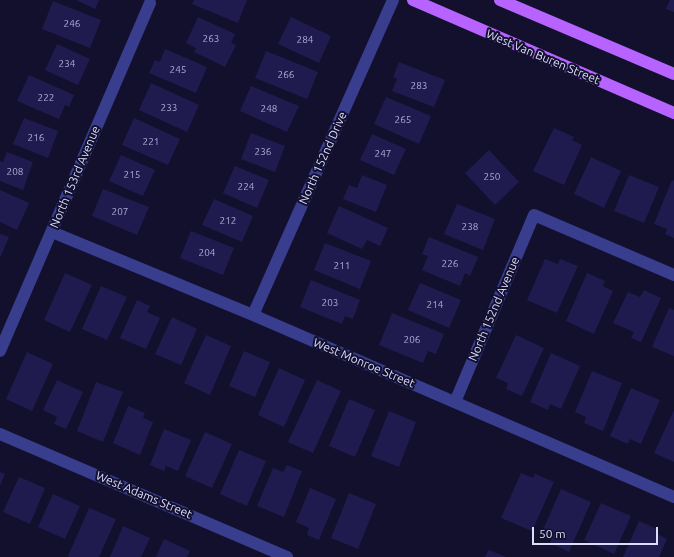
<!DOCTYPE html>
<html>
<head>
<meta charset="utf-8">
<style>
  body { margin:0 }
  #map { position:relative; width:674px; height:557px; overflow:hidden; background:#12102d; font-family:Ubuntu,sans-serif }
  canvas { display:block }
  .scale { position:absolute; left:532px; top:527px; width:126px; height:18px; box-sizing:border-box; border:2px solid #dcdcff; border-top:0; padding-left:5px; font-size:12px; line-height:14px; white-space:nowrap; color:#dcdcff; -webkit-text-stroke:3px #12102d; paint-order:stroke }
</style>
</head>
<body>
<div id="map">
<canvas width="674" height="557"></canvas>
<div class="scale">50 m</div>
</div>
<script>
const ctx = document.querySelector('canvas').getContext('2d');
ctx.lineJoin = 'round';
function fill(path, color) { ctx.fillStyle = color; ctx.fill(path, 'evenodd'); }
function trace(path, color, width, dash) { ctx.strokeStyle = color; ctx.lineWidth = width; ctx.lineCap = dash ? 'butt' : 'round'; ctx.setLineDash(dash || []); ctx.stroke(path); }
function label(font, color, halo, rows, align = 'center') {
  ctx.font = font + ' Ubuntu,sans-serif'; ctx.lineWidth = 4; ctx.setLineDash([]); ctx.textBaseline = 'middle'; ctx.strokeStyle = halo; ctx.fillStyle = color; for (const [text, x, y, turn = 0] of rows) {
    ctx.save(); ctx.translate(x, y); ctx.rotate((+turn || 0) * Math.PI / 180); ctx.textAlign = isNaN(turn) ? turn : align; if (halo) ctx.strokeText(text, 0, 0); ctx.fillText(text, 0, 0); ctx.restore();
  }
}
fill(new Path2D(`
  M 76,0 L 99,0 L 95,9 Z
  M 194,0 L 247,0 L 238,23 L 192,4 Z
  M 670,0 L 674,0 L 674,12 L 666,9 Z
  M 53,1 L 101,20 L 90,48 L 42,29 Z
  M 198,17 L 235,34 L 231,43 L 236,45 L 225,67 L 194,52 L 196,48 L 186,43 Z
  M 291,17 L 331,36 L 319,63 L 278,44 Z
  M 57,44 L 90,59 L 78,85 L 45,70 Z
  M 165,49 L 207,67 L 196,93 L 149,73 L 155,60 L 160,62 Z
  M 266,51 L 318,72 L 307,99 L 255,78 Z
  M 399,62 L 445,80 L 434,107 L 392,91 L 397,79 L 393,77 Z
  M 29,75 L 74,95 L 69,107 L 65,105 L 59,119 L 17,101 Z
  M 151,83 L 199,105 L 187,132 L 139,110 Z
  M 251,86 L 299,106 L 287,132 L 240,111 Z
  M 386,97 L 431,116 L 419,144 L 374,124 Z
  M 24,118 L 58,131 L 48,158 L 13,144 Z
  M 134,118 L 180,139 L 168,165 L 122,145 Z
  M 554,128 L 574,137 L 572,140 L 582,145 L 564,185 L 533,171 Z
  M 251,133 L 285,146 L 275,172 L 241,159 Z
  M 372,134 L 406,149 L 394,175 L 360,160 Z
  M 489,150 L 519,182 L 495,205 L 465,173 Z
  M 7,152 L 33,162 L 23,190 L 0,181 L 0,161 L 3,162 Z
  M 121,155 L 155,170 L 143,196 L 109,181 Z
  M 591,157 L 621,171 L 604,208 L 574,194 Z
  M 235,166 L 269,180 L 257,208 L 223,193 Z
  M 362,175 L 387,185 L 376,212 L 343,199 L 349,185 L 357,188 Z
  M 629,175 L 659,187 L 644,223 L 614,211 Z
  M 672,180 L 674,181 L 674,238 L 665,234 L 667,229 L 654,224 Z
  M 103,189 L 149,207 L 137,235 L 92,216 Z
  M 0,190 L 29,203 L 17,230 L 0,222 Z
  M 214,199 L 253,216 L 242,242 L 202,225 Z
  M 457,204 L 495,219 L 483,250 L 444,234 Z
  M 339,206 L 388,228 L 380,246 L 367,240 L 362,249 L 327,233 Z
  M 191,231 L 234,248 L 223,275 L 180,258 Z
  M 0,234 L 9,237 L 0,258 Z
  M 429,237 L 478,257 L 470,276 L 465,273 L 460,286 L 422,270 L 428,256 L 422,254 Z
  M 325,243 L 371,261 L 360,289 L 314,270 Z
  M 545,259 L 558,264 L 560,259 L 578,266 L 557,313 L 527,300 Z
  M 65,273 L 92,285 L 70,332 L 44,320 Z
  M 587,273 L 605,281 L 603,286 L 613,291 L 594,334 L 566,321 Z
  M 311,280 L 360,300 L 353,319 L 345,316 L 342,324 L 300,307 Z
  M 420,283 L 461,300 L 449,328 L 408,310 Z
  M 101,286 L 127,297 L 107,340 L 82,329 Z
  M 644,290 L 661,298 L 641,342 L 631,338 L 634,332 L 613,323 L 628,292 L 640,297 Z
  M 137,300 L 150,306 L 147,312 L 160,318 L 146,349 L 120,338 Z
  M 669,308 L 674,310 L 674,356 L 652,347 Z
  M 392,313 L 444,334 L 436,354 L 428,351 L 423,363 L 379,345 Z
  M 172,317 L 197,329 L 181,365 L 155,354 Z
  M 206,335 L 231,346 L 210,395 L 184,383 Z
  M 516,335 L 544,348 L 522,396 L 506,389 L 508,383 L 496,378 Z
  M 244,351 L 270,362 L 255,397 L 229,386 Z
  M 27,352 L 53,364 L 32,411 L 6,399 Z
  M 551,353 L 580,366 L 561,409 L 550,404 L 548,410 L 530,402 Z
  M 279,368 L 305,380 L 284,427 L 258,415 Z
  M 592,371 L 622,383 L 603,431 L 584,423 L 586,417 L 575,412 Z
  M 57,380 L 83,392 L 66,429 L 54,424 L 57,417 L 43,410 Z
  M 317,380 L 341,391 L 313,453 L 288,442 Z
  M 96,382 L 123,392 L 103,442 L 77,431 Z
  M 631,388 L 660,400 L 641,444 L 630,439 L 628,444 L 610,436 Z
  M 349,399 L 375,410 L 355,457 L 329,446 Z
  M 128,406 L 145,413 L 143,418 L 153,422 L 140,455 L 113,443 Z
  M 674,410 L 674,462 L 654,453 Z
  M 389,411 L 416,422 L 399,467 L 371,456 Z
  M 164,429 L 191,440 L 178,471 L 166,466 L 164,471 L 150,465 Z
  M 205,432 L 232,444 L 212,488 L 185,476 Z
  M 239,450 L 266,461 L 247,506 L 220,494 Z
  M 287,465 L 302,471 L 284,517 L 257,506 L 273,468 L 283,472 Z
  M 0,472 L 5,474 L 0,486 Z
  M 521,473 L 533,478 L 535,474 L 554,482 L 532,531 L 501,518 Z
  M 19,477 L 45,488 L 30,524 L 3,512 Z
  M 310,488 L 336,499 L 319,540 L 307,535 L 309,528 L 296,522 Z
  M 561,489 L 591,502 L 569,552 L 550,543 L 553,536 L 542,532 Z
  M 349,493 L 376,504 L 358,549 L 331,538 Z
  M 53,494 L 80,506 L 65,539 L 38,527 Z
  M 601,503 L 631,516 L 614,554 L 584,540 Z
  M 89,508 L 116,519 L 99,557 L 70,557 L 68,556 Z
  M 639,521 L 657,529 L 655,533 L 667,539 L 659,557 L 623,557 Z
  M 123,526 L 150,538 L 141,557 L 110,557 Z
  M 164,539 L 190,551 L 187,557 L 156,557 Z
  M 489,550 L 506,557 L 485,557 Z`), '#201b4f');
trace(new Path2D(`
  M 52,232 L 253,315 L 674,497
  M 253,315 L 393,0
  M 0,351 L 150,3
  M 455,402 L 534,215 L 674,275
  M 0,434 L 287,557`), '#383d8e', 12);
trace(new Path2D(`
  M 413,0 L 674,113
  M 500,0 L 674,74`), '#b663ff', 12);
label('10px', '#adacd3', null, [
  ["246",72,24],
  ["263",211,39],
  ["284",305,40],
  ["234",67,64],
  ["245",178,70],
  ["266",286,75],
  ["283",419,86],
  ["222",46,98],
  ["233",169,108],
  ["248",269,109],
  ["265",403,120],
  ["216",36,138],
  ["221",151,142],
  ["236",263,152],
  ["247",383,154],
  ["208",15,172],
  ["215",132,175],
  ["250",492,177],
  ["224",246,187],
  ["207",120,212],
  ["212",228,221],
  ["238",470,227],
  ["204",207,253],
  ["226",450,264],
  ["211",342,266],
  ["203",330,303],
  ["214",435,305],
  ["206",412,340]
]);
label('12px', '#dcdcff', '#12102d', [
  ["West Van Buren Street",543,57,23],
  ["North 152nd Drive",323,158,-66],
  ["North 153rd Avenue",75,177,-67],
  ["North 152nd Avenue",494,309,-67],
  ["West Monroe Street",364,363,23],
  ["West Adams Street",144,495,23]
]);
</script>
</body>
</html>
